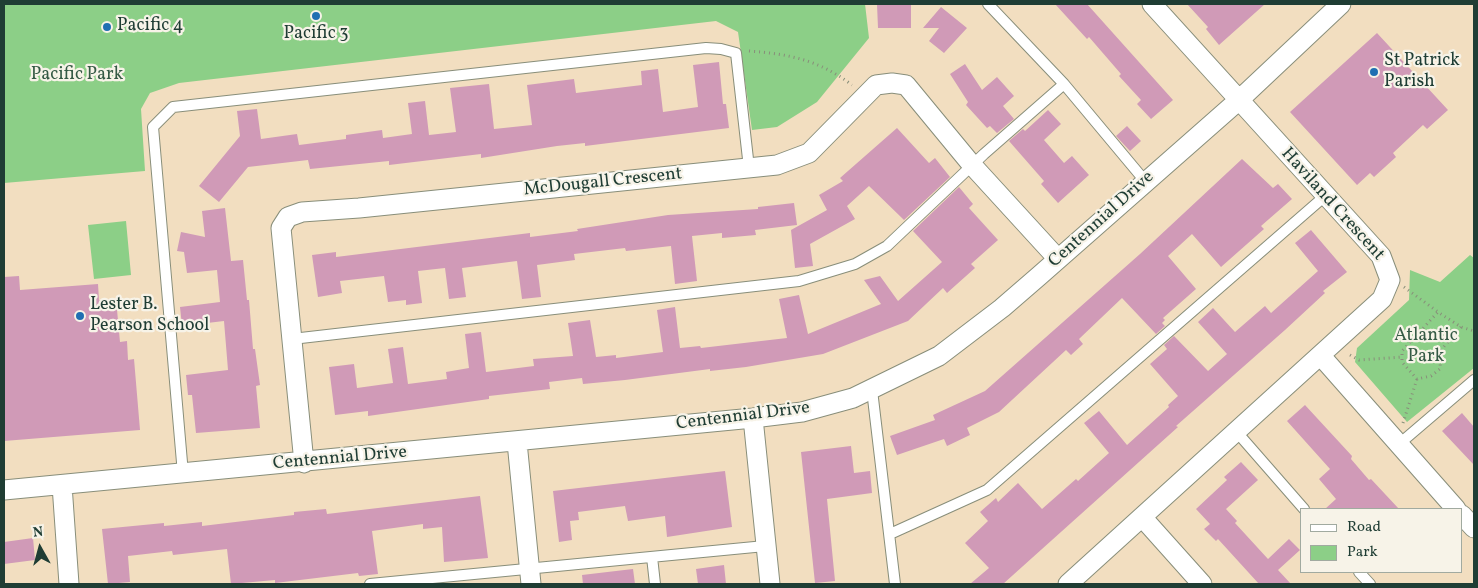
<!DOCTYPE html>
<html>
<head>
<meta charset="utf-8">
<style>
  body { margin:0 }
  #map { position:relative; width:1478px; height:588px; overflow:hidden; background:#f2dec0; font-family:Vollkorn,serif }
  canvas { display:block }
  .frame { position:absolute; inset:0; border:5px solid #1f3d34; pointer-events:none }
  .legend { position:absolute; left:1300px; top:508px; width:162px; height:65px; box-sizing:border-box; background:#f7f3e8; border:1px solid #a1aaa0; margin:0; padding:6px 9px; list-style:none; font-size:15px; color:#1f3d34 }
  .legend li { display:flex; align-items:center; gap:10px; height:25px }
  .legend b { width:25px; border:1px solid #a1aaa0 }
  .north { position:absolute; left:15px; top:523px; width:50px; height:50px; -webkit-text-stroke:4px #f7f3e8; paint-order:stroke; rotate:353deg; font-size:14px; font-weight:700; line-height:20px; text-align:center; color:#1f3d34 }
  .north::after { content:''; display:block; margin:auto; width:18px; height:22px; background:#1f3d34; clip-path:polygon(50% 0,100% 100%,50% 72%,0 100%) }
</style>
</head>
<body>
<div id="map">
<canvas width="1478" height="588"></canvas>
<div class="frame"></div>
<ul class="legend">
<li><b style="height:6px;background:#fff"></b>Road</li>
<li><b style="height:14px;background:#8ccf87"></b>Park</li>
</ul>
<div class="north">N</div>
</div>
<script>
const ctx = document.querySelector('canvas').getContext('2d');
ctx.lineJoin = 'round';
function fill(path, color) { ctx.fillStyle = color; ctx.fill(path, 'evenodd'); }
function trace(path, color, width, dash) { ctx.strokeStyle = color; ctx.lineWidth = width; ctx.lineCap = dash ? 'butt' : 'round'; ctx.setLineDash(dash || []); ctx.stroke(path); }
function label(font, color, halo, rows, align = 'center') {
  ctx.font = font + ' Vollkorn,serif'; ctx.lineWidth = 4.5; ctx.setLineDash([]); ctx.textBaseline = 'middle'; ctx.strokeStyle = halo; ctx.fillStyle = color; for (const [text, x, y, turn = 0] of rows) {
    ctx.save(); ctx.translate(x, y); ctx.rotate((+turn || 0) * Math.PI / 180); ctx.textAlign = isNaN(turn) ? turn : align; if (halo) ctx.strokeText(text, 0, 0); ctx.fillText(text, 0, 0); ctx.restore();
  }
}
fill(new Path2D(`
  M 4,4 L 865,4 L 869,38 L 817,102 L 777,127 L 752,130 L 738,32 L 716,21 L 179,83 L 150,93 L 141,109 L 145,171 L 4,183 Z
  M 126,221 L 131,275 L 94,279 L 88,225 Z
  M 1470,255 L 1474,258 L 1474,368 L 1407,422 L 1355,362 L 1357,348 L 1409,300 L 1410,270 L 1440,282 Z`), '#8ccf87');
fill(new Path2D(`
  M 877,4 L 911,4 L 911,28 L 878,28 Z
  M 1055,4 L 1087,4 L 1173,100 L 1151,119 L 1137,104 L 1141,100 L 1119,76 L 1121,74 L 1089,37 L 1087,39 Z
  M 1187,4 L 1265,4 L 1219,45 L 1206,29 L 1208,27 Z
  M 941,7 L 967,28 L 944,53 L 929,41 L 939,28 L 923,28 Z
  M 1377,33 L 1448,110 L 1427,129 L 1423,125 L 1393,153 L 1396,157 L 1374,177 L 1370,173 L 1357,185 L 1290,112 Z
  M 719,62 L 723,104 L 726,104 L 729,128 L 585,146 L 585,143 L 557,146 L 481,158 L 481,154 L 389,165 L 389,161 L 310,169 L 308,160 L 248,167 L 219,202 L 199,186 L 240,136 L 237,111 L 257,109 L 261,139 L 297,134 L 299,145 L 346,139 L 346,135 L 382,130 L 383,138 L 412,134 L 408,103 L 425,101 L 429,135 L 456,132 L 450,88 L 489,84 L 494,129 L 532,125 L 527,85 L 574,79 L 576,93 L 642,85 L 641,71 L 658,69 L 663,112 L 698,107 L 693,65 Z
  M 965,64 L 982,90 L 997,77 L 1014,96 L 1003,106 L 1014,119 L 997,133 L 990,126 L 987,128 L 966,105 L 968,102 L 950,74 Z
  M 1048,110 L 1061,124 L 1044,140 L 1064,163 L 1072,156 L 1089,175 L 1058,203 L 1041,184 L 1044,181 L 1009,141 L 1023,129 L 1025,131 Z
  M 1127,126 L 1141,141 L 1130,151 L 1116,136 Z
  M 897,128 L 929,163 L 935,158 L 950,177 L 904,220 L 869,186 L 847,206 L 855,219 L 810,244 L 813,266 L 795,268 L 791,230 L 827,210 L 819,195 L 843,181 L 840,178 Z
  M 1242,159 L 1273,188 L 1278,184 L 1292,199 L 1261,226 L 1264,229 L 1221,267 L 1192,234 L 1168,256 L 1196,289 L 1163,318 L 1165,320 L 1162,323 L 1165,326 L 1156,334 L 1122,298 L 1079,339 L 1083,344 L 1071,355 L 1066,350 L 999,412 L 967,428 L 970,435 L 947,446 L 944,439 L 897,455 L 890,436 L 935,420 L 933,415 L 985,391 L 1140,254 Z
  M 959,187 L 973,204 L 969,208 L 998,240 L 971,264 L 975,268 L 947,293 L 943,288 L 908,321 L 823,354 L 746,367 L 710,371 L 710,369 L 625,380 L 583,384 L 582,378 L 549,382 L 550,389 L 489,396 L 489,399 L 368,416 L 368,411 L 335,415 L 329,367 L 354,364 L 357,388 L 393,383 L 388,349 L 403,347 L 408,384 L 447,379 L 446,372 L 469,368 L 465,334 L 481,332 L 486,372 L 534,366 L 533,359 L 573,356 L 568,323 L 590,320 L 596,357 L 616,355 L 616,358 L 663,352 L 657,310 L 675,307 L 680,348 L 700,346 L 701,348 L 787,338 L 779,299 L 799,295 L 808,334 L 881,304 L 864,280 L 880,276 L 898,301 L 942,262 L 913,231 Z
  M 794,203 L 797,225 L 755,230 L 756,235 L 722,238 L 722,233 L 692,236 L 697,281 L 675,284 L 671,246 L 626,251 L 625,248 L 574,254 L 575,260 L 537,265 L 541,297 L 522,299 L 517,261 L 462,268 L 466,297 L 449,299 L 445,268 L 418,271 L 422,303 L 406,305 L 406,300 L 388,302 L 384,276 L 340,281 L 342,293 L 318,297 L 312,255 L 336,252 L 336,257 L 530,233 L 530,237 L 578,231 L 577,229 L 668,215 L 758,209 L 758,207 Z
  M 225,208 L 231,261 L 243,260 L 247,300 L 249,300 L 253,349 L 255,349 L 260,385 L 256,386 L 260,428 L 196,433 L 192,395 L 188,395 L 186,375 L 228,370 L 224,321 L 182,326 L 180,307 L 220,302 L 217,270 L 187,273 L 184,252 L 177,251 L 181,232 L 205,237 L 202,211 Z
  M 1311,230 L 1347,272 L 1323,291 L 1325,293 L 1285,330 L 1176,426 L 1178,427 L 1003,584 L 970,584 L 989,568 L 965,543 L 988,521 L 980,512 L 996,498 L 998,502 L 1018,483 L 1042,509 L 1076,479 L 1078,481 L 1109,453 L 1084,423 L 1099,411 L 1127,445 L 1169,407 L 1168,405 L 1178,396 L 1150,364 L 1167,349 L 1164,345 L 1174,336 L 1208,371 L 1227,354 L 1198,322 L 1213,308 L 1235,332 L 1265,306 L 1271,313 L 1318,271 L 1295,243 Z
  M 19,276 L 20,290 L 98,284 L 99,300 L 116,299 L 120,342 L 127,341 L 128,360 L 134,359 L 140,430 L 4,441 L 4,277 Z
  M 1305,405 L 1352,456 L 1351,459 L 1369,480 L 1371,479 L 1399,509 L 1325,509 L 1336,499 L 1319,479 L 1330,469 L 1287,421 Z
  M 1462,413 L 1474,427 L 1474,465 L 1442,431 Z
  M 851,446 L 854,473 L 870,471 L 872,493 L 827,499 L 835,581 L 815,583 L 801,452 Z
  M 1241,462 L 1258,480 L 1226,509 L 1237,521 L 1235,523 L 1268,559 L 1289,539 L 1300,550 L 1278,570 L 1291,584 L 1259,584 L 1218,539 L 1216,541 L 1204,529 L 1210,524 L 1196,509 L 1227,480 L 1224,477 Z
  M 725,471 L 732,527 L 667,537 L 665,516 L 628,521 L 625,506 L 578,512 L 579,520 L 570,521 L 572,540 L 559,542 L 553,491 Z
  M 480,496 L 488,558 L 444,562 L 442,527 L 423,529 L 423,524 L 372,531 L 378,574 L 359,576 L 358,573 L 275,583 L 275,580 L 231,584 L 227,549 L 173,555 L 172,551 L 128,556 L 130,582 L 108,584 L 102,529 L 164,523 L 164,526 L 202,522 L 202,526 L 294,515 L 294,512 L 326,509 L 327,514 Z
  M 33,538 L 35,560 L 4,564 L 4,542 Z
  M 724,565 L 726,584 L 698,584 L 696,569 Z
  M 633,569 L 635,584 L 583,584 L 582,575 Z`), '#d09ab7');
const lane = new Path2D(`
  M 988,4 L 1064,84 L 1145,181
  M 292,339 L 799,281 L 855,264 L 887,246 L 984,154 L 1064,84
  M 872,390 L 895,584
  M 1235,430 L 1304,509
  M 1398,445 L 1474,380
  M 183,474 L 153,127 L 173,107 L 706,48 L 721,49 L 736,53 L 749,168
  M 890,534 L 987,490 L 1325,196
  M 652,557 L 655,584
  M 1359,572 L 1370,584
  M 370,584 L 765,546`);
const street = new Path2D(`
  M 1321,356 L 1456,509
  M 753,418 L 770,584
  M 517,442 L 531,584
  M 304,463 L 281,228 L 288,217 L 302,212 L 359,208 L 777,165 L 809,153 L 876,85 L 892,83 L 906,85 L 972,165 L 1058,259
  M 62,485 L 69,584
  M 4,490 L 753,418 L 802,412 L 853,398 L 939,356 L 1002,308 L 1039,276 L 1239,100 L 1341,4
  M 1462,515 L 1474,528
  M 1142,517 L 1202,584
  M 1068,584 L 1382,299 L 1390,280 L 1381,256 L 1152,4`);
trace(lane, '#888e7a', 12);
trace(street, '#888e7a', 21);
trace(new Path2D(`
  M 749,51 C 789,54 819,60 852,85
  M 1404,287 L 1438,312
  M 1461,327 L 1441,350 L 1440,369 L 1431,376 L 1417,379 L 1402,362 L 1402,351 L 1438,312 L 1461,327 L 1474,331
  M 1350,355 L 1359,360 L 1403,357
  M 1403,423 L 1417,379`), '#888e7a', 3, [1, 4]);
trace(lane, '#fff', 10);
trace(street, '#fff', 19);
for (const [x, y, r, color] of [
  [316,16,5,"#1f6fb2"],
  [107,27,5,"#1f6fb2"],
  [1374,72,5,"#1f6fb2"],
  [80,316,5,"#1f6fb2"]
]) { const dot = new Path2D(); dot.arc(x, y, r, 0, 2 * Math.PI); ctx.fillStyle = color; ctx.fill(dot); trace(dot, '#f7f3e8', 2); }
label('18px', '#1f3d34', '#f7f3e8', [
  ["Pacific 4",117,27],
  ["Pacific 3",316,35,"center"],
  ["St Patrick",1384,62],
  ["Parish",1384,83],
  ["Lester B.",90,306],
  ["Pearson School",90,327]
], 'left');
label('18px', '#355a45', '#f7f3e8', [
  ["Pacific Park",77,76],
  ["Atlantic",1426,337],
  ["Park",1426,358]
]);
label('18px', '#1f3d34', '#f7f3e8', [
  ["McDougall Crescent",603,183,-6],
  ["Haviland Crescent",1332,205,48],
  ["Centennial Drive",1102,220,-42],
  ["Centennial Drive",743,417,-7],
  ["Centennial Drive",340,459,-5]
]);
</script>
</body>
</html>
